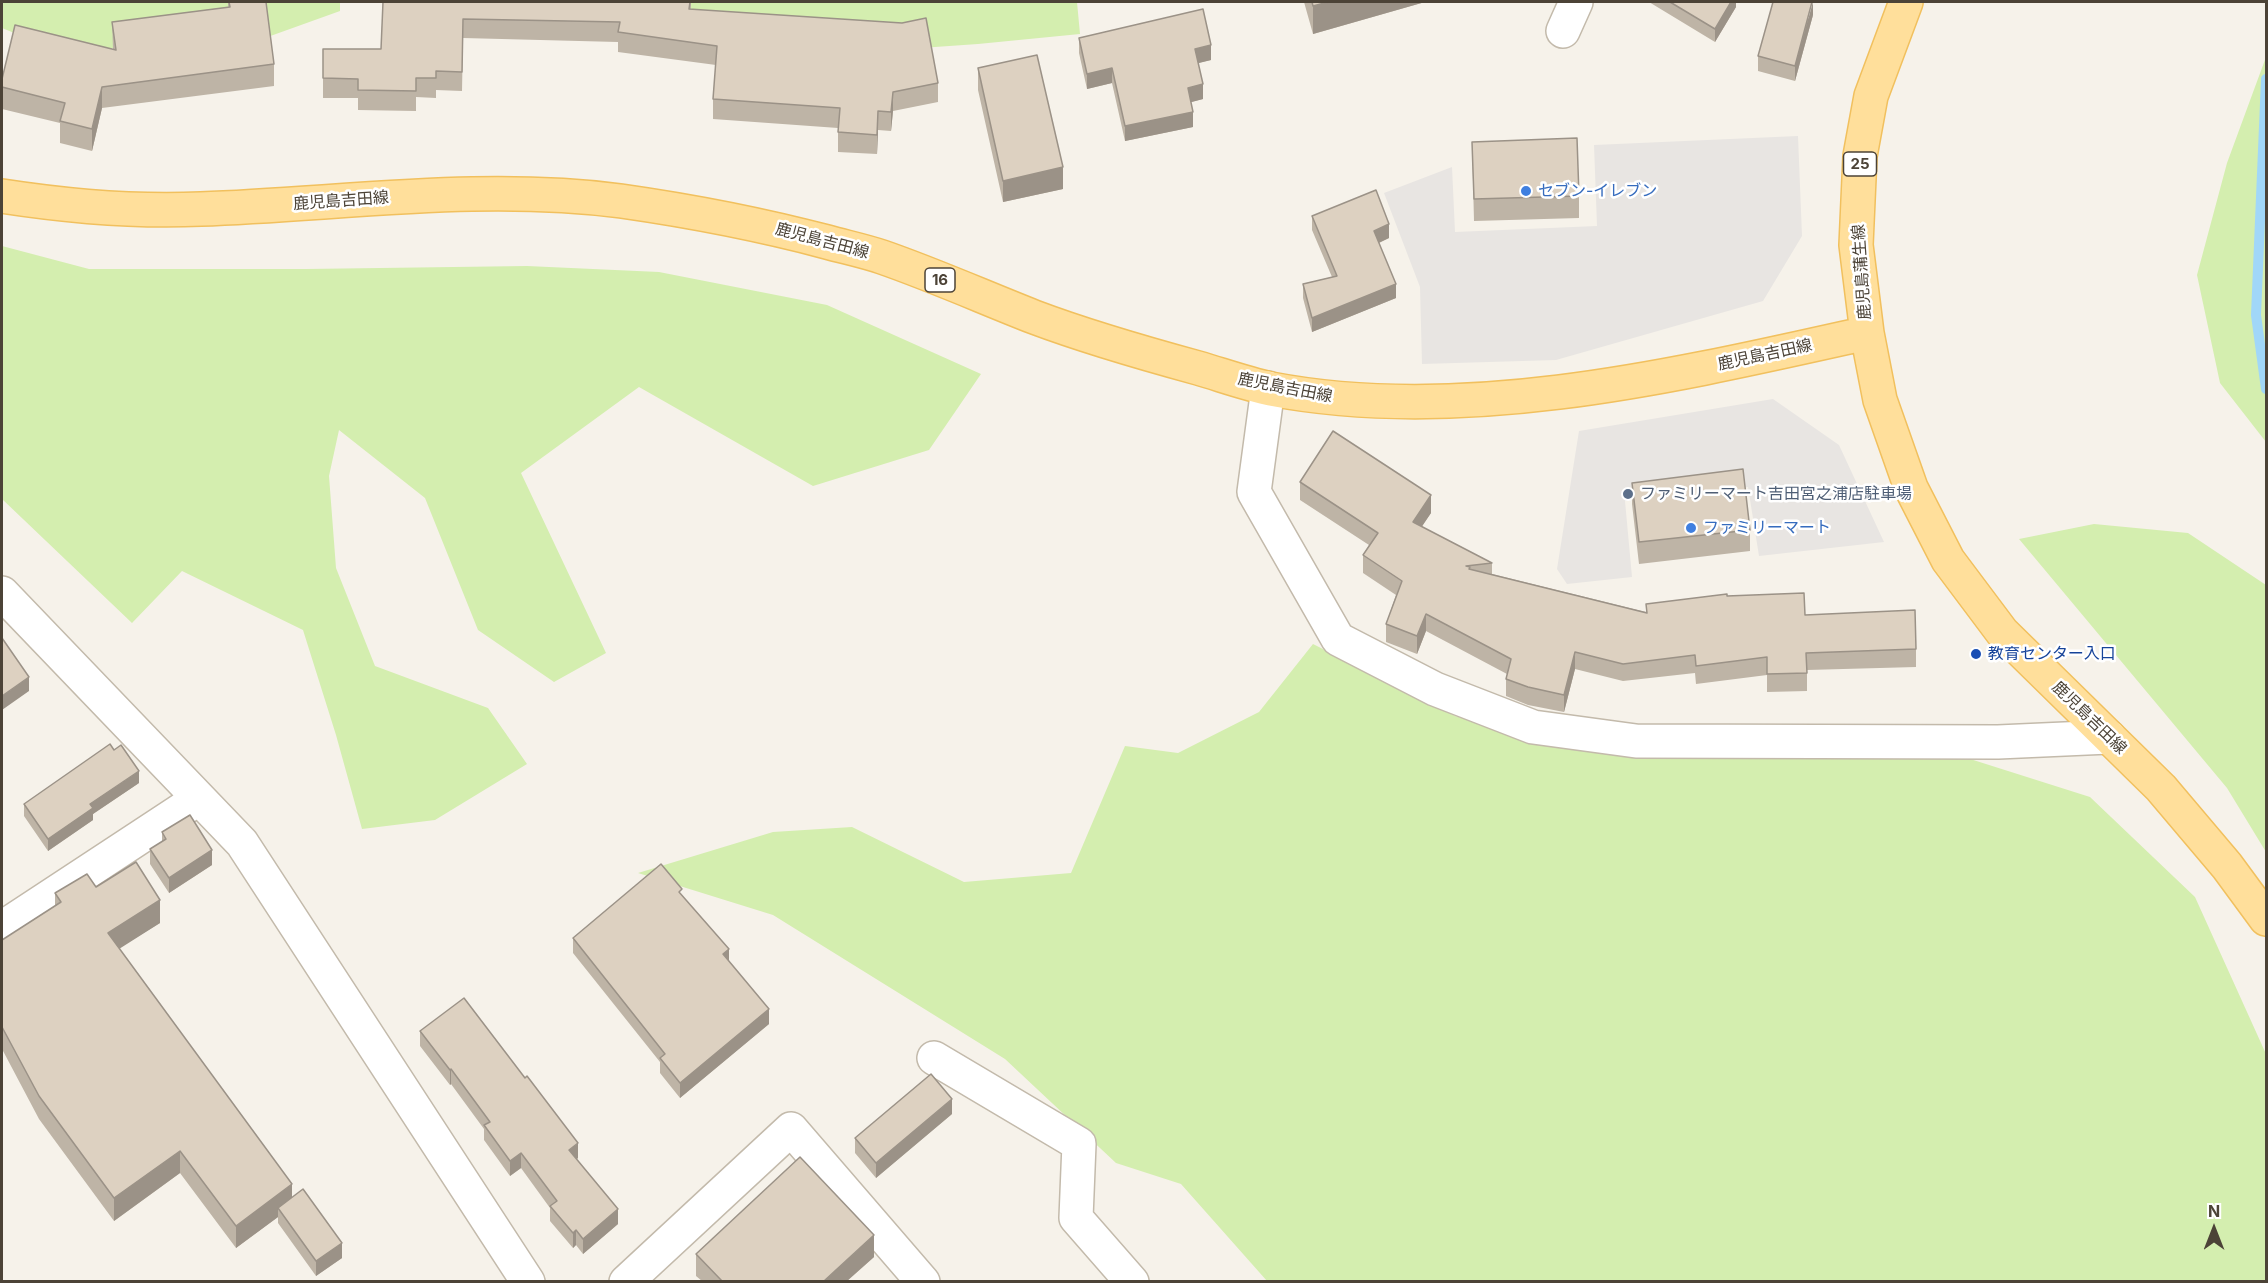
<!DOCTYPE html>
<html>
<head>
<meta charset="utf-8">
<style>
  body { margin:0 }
  #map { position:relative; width:2268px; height:1283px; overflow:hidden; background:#f6f2ea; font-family:Inter,sans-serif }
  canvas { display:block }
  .frame { position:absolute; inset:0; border:3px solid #4c4337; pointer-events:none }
  .north { position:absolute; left:2184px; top:1199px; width:60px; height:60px; -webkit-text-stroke:4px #fff; paint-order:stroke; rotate:0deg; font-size:16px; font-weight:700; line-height:24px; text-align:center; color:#4c4337 }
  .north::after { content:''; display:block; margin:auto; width:21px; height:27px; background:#4c4337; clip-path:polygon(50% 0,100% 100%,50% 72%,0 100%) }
</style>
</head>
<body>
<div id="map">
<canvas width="2268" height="1283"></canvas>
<div class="frame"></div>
<div class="north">N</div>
</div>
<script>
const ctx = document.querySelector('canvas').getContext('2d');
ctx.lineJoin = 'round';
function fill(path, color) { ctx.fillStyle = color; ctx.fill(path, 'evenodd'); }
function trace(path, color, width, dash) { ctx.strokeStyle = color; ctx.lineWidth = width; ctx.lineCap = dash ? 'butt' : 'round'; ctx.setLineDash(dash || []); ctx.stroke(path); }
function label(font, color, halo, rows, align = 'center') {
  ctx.font = font + ' Inter,"Noto Sans JP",sans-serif'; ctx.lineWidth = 5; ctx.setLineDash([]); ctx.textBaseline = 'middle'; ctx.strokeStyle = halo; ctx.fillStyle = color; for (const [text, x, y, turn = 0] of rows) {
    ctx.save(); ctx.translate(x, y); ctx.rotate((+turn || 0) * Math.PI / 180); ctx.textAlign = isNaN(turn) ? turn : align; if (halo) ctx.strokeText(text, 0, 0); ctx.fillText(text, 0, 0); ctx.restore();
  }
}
fill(new Path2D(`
  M 2,2 L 340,2 L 340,11 L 237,48 L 51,48 L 2,28 Z
  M 589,2 L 1077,2 L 1080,34 L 978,44 L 777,58 Z
  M 2266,57 L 2266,442 L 2220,383 L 2197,275 L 2227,163 Z
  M 2,246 L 89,269 L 306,269 L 527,266 L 659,272 L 827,305 L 981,374 L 929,450 L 813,486 L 639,387 L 521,473 L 606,653 L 554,682 L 478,630 L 425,498 L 339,430 L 329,476 L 336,568 L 375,666 L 488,708 L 527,764 L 435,820 L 362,829 L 336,735 L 303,630 L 182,571 L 132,623 L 2,499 Z
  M 2094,524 L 2188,533 L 2266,585 L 2266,852 L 2227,788 L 2019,539 Z
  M 1313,644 L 1455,716 L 1564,746 L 1967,758 L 2090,797 L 2195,897 L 2266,1054 L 2266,1281 L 1267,1281 L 1181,1184 L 1116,1163 L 1005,1059 L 773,915 L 638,873 L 773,832 L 852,827 L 964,882 L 1071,873 L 1125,746 L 1178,753 L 1259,712 Z`), '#d4eeaf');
fill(new Path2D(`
  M 1798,136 L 1802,236 L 1763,301 L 1556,360 L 1422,364 L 1420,287 L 1384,193 L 1452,167 L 1455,232 L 1597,226 L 1594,145 Z
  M 1773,399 L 1839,445 L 1884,542 L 1759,556 L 1748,487 L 1625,501 L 1632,577 L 1567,584 L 1557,569 L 1579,431 Z`), '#e8e5e2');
trace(new Path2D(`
  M 2266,79 L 2256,315 L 2266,389`), '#a1d7f8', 10);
const minor = new Path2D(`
  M 1563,31 L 1576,2
  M 1268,388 L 1254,492 L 1338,639 L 1435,689 L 1533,727 L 1636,741 L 1998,742 L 2109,737
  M 2,593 L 242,843 L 528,1282
  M 2,928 L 198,799
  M 934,1058 L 1079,1144 L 1076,1218 L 1132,1282
  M 626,1282 L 791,1129 L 923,1282`);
const primary = new Path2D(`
  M 1906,2 L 1871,96 L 1860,156 L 1856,245 L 1867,333 L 1880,400 L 1911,488 L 1948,560 L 2002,632 L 2161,788 L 2227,866 L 2266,919
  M 2,196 C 67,206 135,212 201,209 C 341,204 481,183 621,201 C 691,211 759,224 827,242 C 845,247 864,251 882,257 C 934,275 983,297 1034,317 C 1087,337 1143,353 1198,368 C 1222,375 1247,384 1271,389 C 1464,426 1678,375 1867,333`);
trace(minor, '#c3baab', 36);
trace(primary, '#f1c05e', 36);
trace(minor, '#fff', 33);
trace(primary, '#ffdf9b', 33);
fill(new Path2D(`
  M 228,2 L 266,2 L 274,64 L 274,86 L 102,108 L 92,151 L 60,143 L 60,123 L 2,109 L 2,87 L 113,49 L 112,22 L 228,7 Z
  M 383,2 L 691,2 L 691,9 L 938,83 L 938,102 L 893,111 L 891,131 L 878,130 L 877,154 L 838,152 L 838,128 L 713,119 L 713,99 L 716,65 L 618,52 L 618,42 L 463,38 L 462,91 L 436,90 L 436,98 L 416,97 L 416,111 L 358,110 L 358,98 L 323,98 L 323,49 L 381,49 Z
  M 1304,2 L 1425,2 L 1313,34 Z
  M 1649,2 L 1736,2 L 1736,7 L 1715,42 Z
  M 1813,15 L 1795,81 L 1758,71 L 1758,56 Z
  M 1079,38 L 1211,60 L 1198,63 L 1203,99 L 1191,102 L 1193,127 L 1125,141 L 1112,83 L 1087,89 L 1079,53 Z
  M 978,68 L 1063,189 L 1003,202 L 978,90 Z
  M 1472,142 L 1579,196 L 1579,218 L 1474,221 Z
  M 1312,216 L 1389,238 L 1379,243 L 1396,298 L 1312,332 L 1303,298 L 1303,284 L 1332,277 L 1312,230 Z
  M 1300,482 L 1431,513 L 1421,527 L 1492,563 L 1492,574 L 1646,612 L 1646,604 L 1727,596 L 1805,615 L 1916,649 L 1916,667 L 1807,670 L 1807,691 L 1767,692 L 1767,675 L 1696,684 L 1695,673 L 1623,681 L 1575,669 L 1564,712 L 1528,705 L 1506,696 L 1506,679 L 1507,674 L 1426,631 L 1417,654 L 1386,642 L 1386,624 L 1396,595 L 1363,573 L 1363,555 L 1369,545 L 1300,500 Z
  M 1632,483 L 1750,530 L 1750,551 L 1639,564 L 1632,504 Z
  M 139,783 L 93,814 L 93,820 L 48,851 L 24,816 L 24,804 Z
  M 162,832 L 212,865 L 169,893 L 150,864 L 150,849 L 162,842 Z
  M 96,887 L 160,923 L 119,948 L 292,1197 L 342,1258 L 316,1276 L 278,1223 L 278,1217 L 236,1248 L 180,1173 L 114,1221 L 39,1119 L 2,1049 L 2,940 L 55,906 L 55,893 Z
  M 682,895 L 729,961 L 769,1024 L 680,1098 L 660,1073 L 660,1062 L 573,953 L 573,938 Z
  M 420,1031 L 578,1158 L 576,1160 L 618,1224 L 583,1254 L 576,1245 L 573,1248 L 550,1221 L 550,1208 L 521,1168 L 510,1176 L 484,1140 L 484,1129 L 451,1084 L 450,1085 L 420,1046 Z
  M 952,1114 L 876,1178 L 855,1153 L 855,1138 Z
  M 696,1254 L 874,1257 L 847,1281 L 702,1281 L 696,1276 Z`), '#beb4a6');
fill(new Path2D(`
  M 1328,2 L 1425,2 L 1313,34 L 1313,6 Z
  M 1731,2 L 1736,2 L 1736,7 L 1715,42 L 1715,29 Z
  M 1813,2 L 1813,15 L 1795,81 L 1795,66 Z
  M 1211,45 L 1211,60 L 1195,64 L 1195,49 Z
  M 1112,68 L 1112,83 L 1087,89 L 1087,74 Z
  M 1203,84 L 1203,99 L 1188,103 L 1188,88 Z
  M 102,87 L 102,108 L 92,151 L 92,129 Z
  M 893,92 L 893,111 L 891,131 L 891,112 Z
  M 878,111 L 878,130 L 877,154 L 877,135 Z
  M 1193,112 L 1193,127 L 1125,141 L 1125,126 Z
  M 1063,167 L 1063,189 L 1003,202 L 1003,181 Z
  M 1389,224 L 1389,238 L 1374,245 L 1374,231 Z
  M 1396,284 L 1396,298 L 1312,332 L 1312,318 Z
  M 1431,495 L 1431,513 L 1413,540 L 1413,522 Z
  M 1426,614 L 1426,631 L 1417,654 L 1417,636 Z
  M 1575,652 L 1575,669 L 1564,712 L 1564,695 Z
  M 29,677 L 29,691 L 2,710 L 2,696 Z
  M 139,771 L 139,783 L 93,814 L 93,820 L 48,851 L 48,839 L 90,804 Z
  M 212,850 L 212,865 L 169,893 L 169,878 Z
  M 160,900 L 160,923 L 108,956 L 108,933 Z
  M 729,949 L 729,964 L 723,954 Z
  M 769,1009 L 769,1024 L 680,1098 L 680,1083 Z
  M 451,1069 L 451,1084 L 450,1085 L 450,1070 Z
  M 952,1099 L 952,1114 L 876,1178 L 876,1163 Z
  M 578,1143 L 578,1158 L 569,1165 L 569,1150 Z
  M 180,1151 L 180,1173 L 114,1221 L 114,1198 Z
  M 521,1153 L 521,1168 L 510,1176 L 510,1161 Z
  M 292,1184 L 292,1206 L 278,1208 L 278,1217 L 236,1248 L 236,1226 Z
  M 618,1209 L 618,1224 L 583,1254 L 583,1239 Z
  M 576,1230 L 576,1245 L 573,1248 L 573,1233 Z
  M 874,1235 L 874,1257 L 847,1281 L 824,1281 Z
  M 342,1243 L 342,1258 L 316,1276 L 316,1261 Z`), '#9b9287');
const building = new Path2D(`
  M 229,2 L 266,2 L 274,64 L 102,87 L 92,129 L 60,121 L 65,103 L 2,87 L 2,79 L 15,25 L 116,50 L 112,22 L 230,7 Z
  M 383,2 L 690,2 L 689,9 L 902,23 L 926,18 L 938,83 L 893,92 L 891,112 L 878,111 L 877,135 L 838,132 L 840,108 L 713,99 L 717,46 L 618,32 L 620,22 L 463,19 L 462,72 L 436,71 L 436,78 L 416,78 L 416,91 L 358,90 L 358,79 L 323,78 L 323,49 L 381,49 Z
  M 1312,2 L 1328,2 L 1313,6 Z
  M 1670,2 L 1731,2 L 1715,29 Z
  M 1773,2 L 1812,2 L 1795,66 L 1758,56 Z
  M 1203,9 L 1211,45 L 1195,49 L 1203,84 L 1188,88 L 1193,112 L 1125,126 L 1112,68 L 1087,74 L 1079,38 Z
  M 1037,55 L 1063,167 L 1003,181 L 978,68 Z
  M 1577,138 L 1579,196 L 1474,199 L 1472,142 Z
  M 1376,190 L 1389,224 L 1374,231 L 1396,284 L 1312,318 L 1303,284 L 1337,276 L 1312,216 Z
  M 1333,431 L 1431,495 L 1413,522 L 1492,563 L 1466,566 L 1470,567 L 1469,569 L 1647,613 L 1646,604 L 1727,594 L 1727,596 L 1804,593 L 1805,615 L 1915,610 L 1916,649 L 1806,653 L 1807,673 L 1767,674 L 1767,657 L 1696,666 L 1695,655 L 1623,664 L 1575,652 L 1564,695 L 1528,687 L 1506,679 L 1511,659 L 1426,614 L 1417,636 L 1386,624 L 1402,581 L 1363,555 L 1378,533 L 1300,482 Z
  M 1743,469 L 1750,530 L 1639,542 L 1632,483 Z
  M 2,638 L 29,677 L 2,696 Z
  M 110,744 L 114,750 L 121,745 L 139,771 L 90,804 L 93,808 L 48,839 L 24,804 Z
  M 190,815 L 212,850 L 169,878 L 150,849 L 166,839 L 162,832 Z
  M 136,862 L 160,900 L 108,933 L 292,1184 L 236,1226 L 180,1151 L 114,1198 L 39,1096 L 2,1027 L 2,940 L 61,902 L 55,893 L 87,874 L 96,887 Z
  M 661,864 L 682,889 L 679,892 L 729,949 L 723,954 L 769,1009 L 680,1083 L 660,1058 L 665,1054 L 573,938 Z
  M 464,998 L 525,1078 L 527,1076 L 578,1143 L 569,1150 L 618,1209 L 583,1239 L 576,1230 L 573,1233 L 550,1206 L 557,1201 L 521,1153 L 510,1161 L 484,1125 L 490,1122 L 451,1069 L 450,1070 L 420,1031 Z
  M 931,1074 L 952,1099 L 876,1163 L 855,1138 Z
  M 800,1157 L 874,1235 L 824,1281 L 722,1281 L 696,1254 Z
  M 303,1189 L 342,1243 L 316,1261 L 278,1208 Z`);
fill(building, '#ddd1c1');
trace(building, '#9b9287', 1.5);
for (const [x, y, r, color] of [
  [1526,191,6,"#3f7fe0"],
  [1628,494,6,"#5c6f8a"],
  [1691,528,6,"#3f7fe0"],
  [1976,654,6,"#1a4fb4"]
]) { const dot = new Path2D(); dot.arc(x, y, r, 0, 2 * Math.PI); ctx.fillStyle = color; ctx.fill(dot); trace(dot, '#fff', 2); }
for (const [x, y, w] of [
  [1860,164,33],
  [940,280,30]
]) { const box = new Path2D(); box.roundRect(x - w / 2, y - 12, w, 24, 4.5); ctx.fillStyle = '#fff'; ctx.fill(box); trace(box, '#4c4337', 1.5); }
label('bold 15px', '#4c4337', null, [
  ["25",1860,164],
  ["16",940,280]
]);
label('16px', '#366cbe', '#fff', [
  ["セブン-イレブン",1538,191],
  ["ファミリーマート",1703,528]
], 'left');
label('16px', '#4c4337', '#fff', [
  ["鹿児島吉田線",341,201,-4],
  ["鹿児島吉田線",822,241,15],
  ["鹿児島蒲生線",1862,272,-94],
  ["鹿児島吉田線",1765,355,-12],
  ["鹿児島吉田線",1285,388,11],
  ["鹿児島吉田線",2089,718,44]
]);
label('16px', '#4e5e75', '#fff', [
  ["ファミリーマート吉田宮之浦店駐車場",1640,494]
], 'left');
label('16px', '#164399', '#fff', [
  ["教育センター入口",1988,654]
], 'left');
</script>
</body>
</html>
